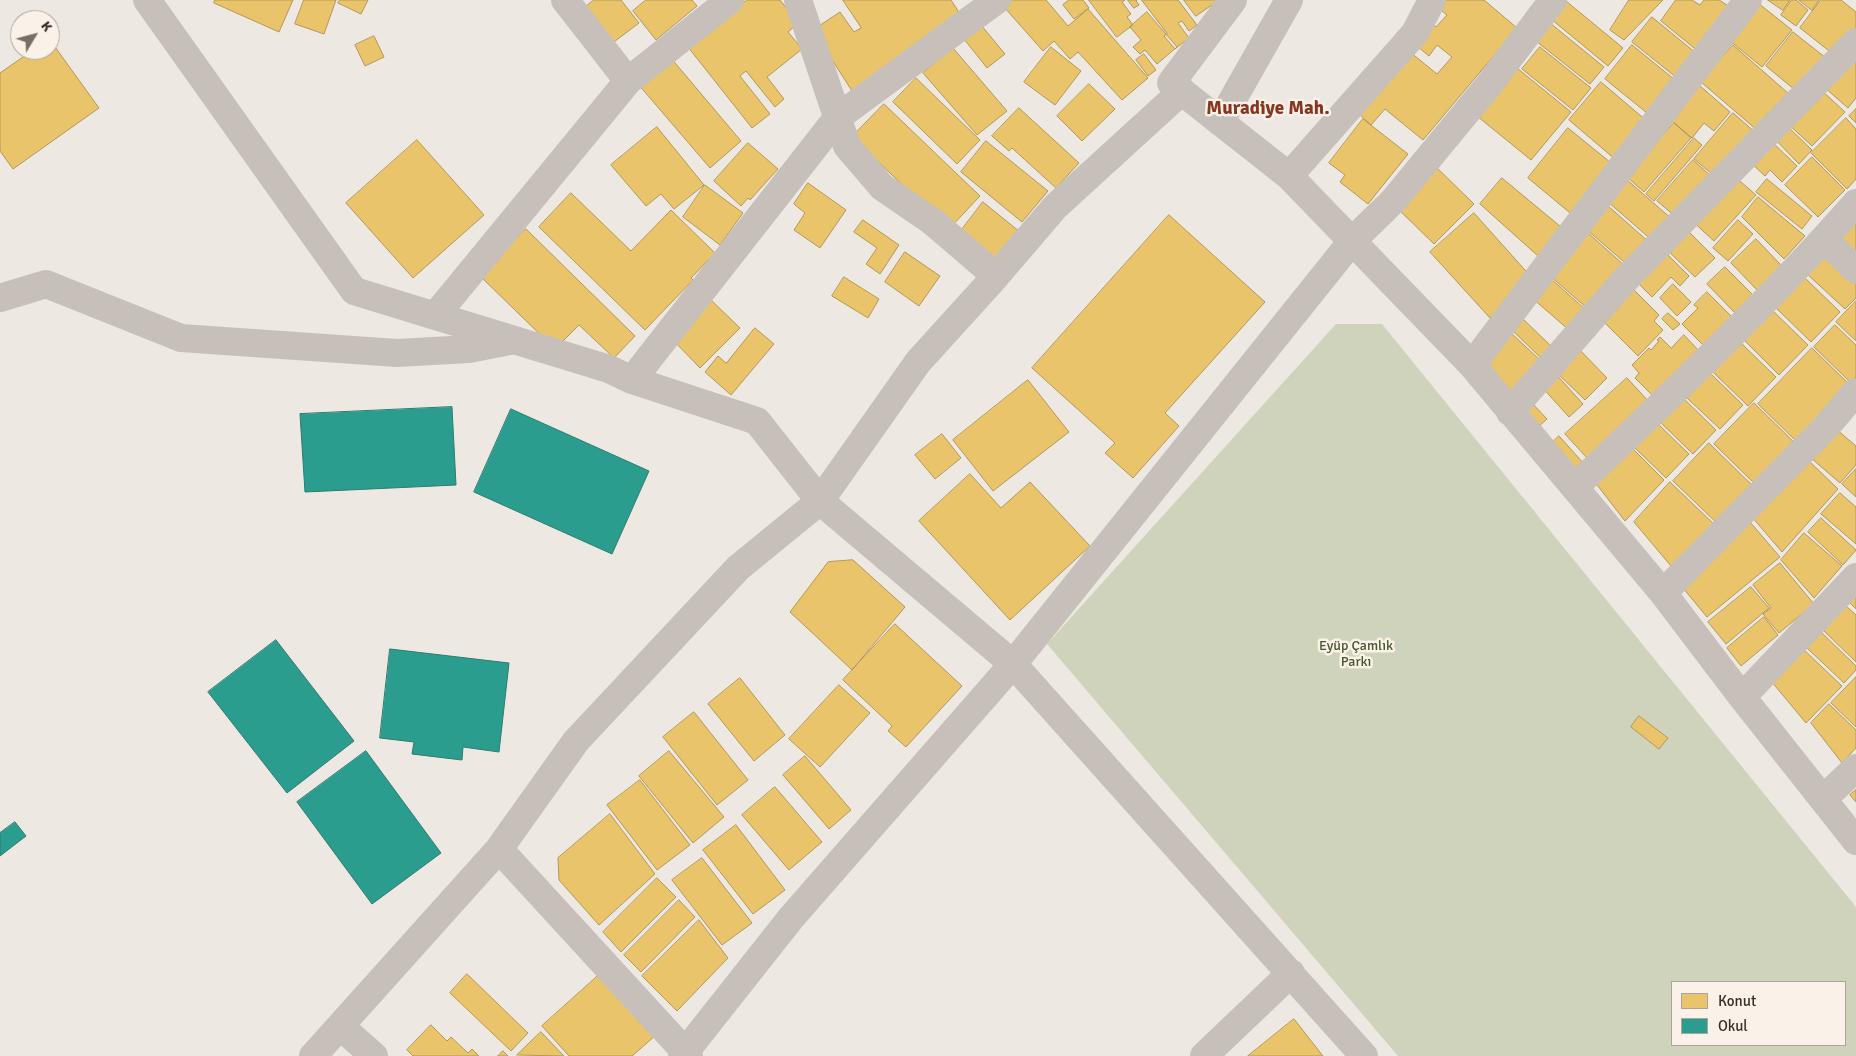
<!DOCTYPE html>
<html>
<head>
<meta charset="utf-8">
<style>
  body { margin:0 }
  #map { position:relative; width:1856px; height:1056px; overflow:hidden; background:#ede8e2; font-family:Signika,sans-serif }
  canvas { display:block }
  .legend { position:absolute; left:1671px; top:981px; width:175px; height:65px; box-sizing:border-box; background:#faf2e9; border:1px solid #aca39c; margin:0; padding:6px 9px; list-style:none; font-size:15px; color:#372d28 }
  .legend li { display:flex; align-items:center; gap:10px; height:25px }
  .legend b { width:25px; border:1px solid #aca39c }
  .north { position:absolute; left:10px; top:10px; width:50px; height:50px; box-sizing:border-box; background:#faf2e9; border:1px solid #aca39c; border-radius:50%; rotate:53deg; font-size:14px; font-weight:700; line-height:20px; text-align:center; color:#372d28 }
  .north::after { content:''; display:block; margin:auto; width:18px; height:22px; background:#776e69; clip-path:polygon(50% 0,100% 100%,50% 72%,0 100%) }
</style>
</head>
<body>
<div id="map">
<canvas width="1856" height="1056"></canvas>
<ul class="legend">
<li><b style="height:14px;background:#e9c46a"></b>Konut</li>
<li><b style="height:14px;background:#2a9d8f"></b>Okul</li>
</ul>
<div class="north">K</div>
</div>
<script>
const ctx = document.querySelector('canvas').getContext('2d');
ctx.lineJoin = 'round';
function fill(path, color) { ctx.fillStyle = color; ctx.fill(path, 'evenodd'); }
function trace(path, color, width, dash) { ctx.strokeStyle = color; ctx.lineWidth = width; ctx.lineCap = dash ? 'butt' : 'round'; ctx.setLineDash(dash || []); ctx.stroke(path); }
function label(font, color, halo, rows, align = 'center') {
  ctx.font = font + ' Signika,sans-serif'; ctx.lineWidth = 5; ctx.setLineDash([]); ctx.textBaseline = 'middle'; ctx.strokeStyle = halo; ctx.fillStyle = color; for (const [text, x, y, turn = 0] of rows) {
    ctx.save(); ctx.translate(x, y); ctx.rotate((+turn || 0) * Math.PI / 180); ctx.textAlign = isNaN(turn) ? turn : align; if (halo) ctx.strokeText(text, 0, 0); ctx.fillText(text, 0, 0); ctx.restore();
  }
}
fill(new Path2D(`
  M 1336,324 L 1382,324 L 1856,907 L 1856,1056 L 1398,1056 L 1047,644 ZM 1672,982 L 1845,982 L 1845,1045 L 1672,1045 Z`), '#cfd3bc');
const homes = new Path2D(`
  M 215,0 L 293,0 L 279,32 L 214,3 Z
  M 304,0 L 336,0 L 324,34 L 295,24 Z
  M 340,0 L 368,0 L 361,14 L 338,3 Z
  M 594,0 L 621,0 L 639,23 L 606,48 L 579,12 Z
  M 646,0 L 692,0 L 697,6 L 656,40 L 633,11 Z
  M 747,0 L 780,0 L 798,23 L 788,32 L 802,49 L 767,77 L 784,99 L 775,107 L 746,71 L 740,76 L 770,114 L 752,128 L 688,47 Z
  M 843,0 L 951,0 L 964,20 L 852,91 L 813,30 L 840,12 L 854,32 L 861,28 Z
  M 1012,0 L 1046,0 L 1068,26 L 1088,9 L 1148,78 L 1122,100 L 1078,52 L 1070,59 L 1054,41 L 1043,51 L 1004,7 Z
  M 1069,0 L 1083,0 L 1089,8 L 1074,19 L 1063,5 Z
  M 1089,0 L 1125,0 L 1122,2 L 1131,14 L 1127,17 L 1133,25 L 1117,37 Z
  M 1128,0 L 1137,0 L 1136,1 L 1139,5 L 1134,8 Z
  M 1142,0 L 1178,0 L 1197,25 L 1189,31 L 1182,21 L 1178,23 L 1189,38 L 1175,49 L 1164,36 L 1167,34 Z
  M 1184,0 L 1219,0 L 1196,16 Z
  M 1435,0 L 1484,0 L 1517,28 L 1423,140 L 1385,109 L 1371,125 L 1359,114 L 1410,52 L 1437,74 L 1452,57 L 1437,45 L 1429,56 L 1413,43 L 1430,22 L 1436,27 L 1447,15 L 1432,3 Z
  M 1629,0 L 1663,0 L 1624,40 L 1610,30 Z
  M 1676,0 L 1692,0 L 1700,5 L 1704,0 L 1719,0 L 1733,9 L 1699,52 L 1661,21 Z
  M 1768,0 L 1790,0 L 1783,10 Z
  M 1792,0 L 1796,0 L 1808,10 L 1796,26 L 1781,15 Z
  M 1799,0 L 1819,0 L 1812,10 Z
  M 1821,0 L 1841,0 L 1856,12 L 1856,29 L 1833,54 L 1800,28 Z
  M 1566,1 L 1623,48 L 1608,66 L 1551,19 Z
  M 1758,3 L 1792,30 L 1762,67 L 1729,40 Z
  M 1147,12 L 1177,47 L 1157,64 L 1145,50 L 1140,54 L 1133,47 L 1141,40 L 1130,27 Z
  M 1652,17 L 1697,54 L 1677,78 L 1632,42 Z
  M 1550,23 L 1604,67 L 1590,84 L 1536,41 Z
  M 981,25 L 1005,54 L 987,68 L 964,39 Z
  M 1793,32 L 1826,58 L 1795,90 L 1766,66 Z
  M 374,36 L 384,57 L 365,66 L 355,45 Z
  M 50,40 L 99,108 L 13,169 L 0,151 L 0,73 L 33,50 L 50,50 Z
  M 1632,45 L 1680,84 L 1652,117 L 1605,79 Z
  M 1733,45 L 1789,94 L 1758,131 L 1701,82 Z
  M 1051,47 L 1081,71 L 1055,105 L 1024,82 Z
  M 1540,47 L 1591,88 L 1573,110 L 1522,69 Z
  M 953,48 L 1007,111 L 977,135 L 923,73 Z
  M 1144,54 L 1156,70 L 1148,76 L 1136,60 Z
  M 670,57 L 741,141 L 710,168 L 638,84 Z
  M 1856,60 L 1856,98 L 1848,108 L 1824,87 Z
  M 1517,68 L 1571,112 L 1531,160 L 1477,116 Z
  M 916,78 L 980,140 L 957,164 L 893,102 Z
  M 1601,82 L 1648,122 L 1616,160 L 1569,120 Z
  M 1089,84 L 1115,109 L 1082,141 L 1057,116 Z
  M 1699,85 L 1730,112 L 1714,131 L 1704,123 L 1692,138 L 1671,120 Z
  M 1819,88 L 1845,112 L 1812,146 L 1786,122 Z
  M 884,104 L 980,196 L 949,229 L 852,137 Z
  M 1019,108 L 1079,163 L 1056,188 L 1012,148 L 1009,151 L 992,136 Z
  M 1856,109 L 1856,123 L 1849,116 Z
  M 1733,113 L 1756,133 L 1718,179 L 1694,159 Z
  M 1846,118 L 1856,129 L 1856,179 L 1847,189 L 1811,153 Z
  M 1363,119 L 1408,154 L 1368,204 L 1340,182 L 1345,175 L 1329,163 Z
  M 1674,123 L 1691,138 L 1644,192 L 1627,177 Z
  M 1784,123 L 1812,150 L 1799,164 L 1772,136 Z
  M 657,127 L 704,185 L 674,209 L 661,194 L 646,206 L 611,165 Z
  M 1568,128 L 1616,167 L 1575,217 L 1528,178 Z
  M 1694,138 L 1702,145 L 1654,201 L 1646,194 Z
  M 417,140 L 484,215 L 413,278 L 346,203 Z
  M 1770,140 L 1797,166 L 1782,182 L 1770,170 L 1765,176 L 1749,161 Z
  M 986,141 L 1048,191 L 1022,222 L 961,172 Z
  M 748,143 L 778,169 L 750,200 L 748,198 L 741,206 L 714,181 Z
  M 1812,157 L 1845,190 L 1818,217 L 1785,185 Z
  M 1693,160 L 1712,177 L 1676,217 L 1657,201 Z
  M 1433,164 L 1474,204 L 1434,244 L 1393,204 Z
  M 1733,175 L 1756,195 L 1714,241 L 1691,220 Z
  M 1502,178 L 1561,227 L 1538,256 L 1480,204 Z
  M 1626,179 L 1673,220 L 1654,242 L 1607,201 Z
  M 1767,179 L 1812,216 L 1802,229 L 1756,192 Z
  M 808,183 L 846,210 L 820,248 L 794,230 L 805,213 L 794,204 Z
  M 705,185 L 743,213 L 720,245 L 683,217 Z
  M 571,193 L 631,251 L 671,210 L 715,253 L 691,278 L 693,280 L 645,330 L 539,227 Z
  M 1758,197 L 1805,236 L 1784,259 L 1742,217 Z
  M 983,202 L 1020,232 L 995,266 L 957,236 Z
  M 1607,205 L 1650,243 L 1630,267 L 1586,229 Z
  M 1474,213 L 1533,279 L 1490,318 L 1430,252 Z
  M 1169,215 L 1265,302 L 1165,413 L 1179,426 L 1133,478 L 1105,453 L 1115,443 L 1032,368 Z
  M 1856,215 L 1856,258 L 1834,238 Z
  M 863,220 L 899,245 L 880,274 L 866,264 L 877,248 L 854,232 Z
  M 1738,220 L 1753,234 L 1728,261 L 1713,248 Z
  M 1683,226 L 1715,258 L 1695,277 L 1663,246 Z
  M 526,229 L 635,336 L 614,358 L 579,325 L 555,349 L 480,276 Z
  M 1587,232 L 1625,266 L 1588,309 L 1549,275 Z
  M 1756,239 L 1782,266 L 1757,290 L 1731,263 Z
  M 1661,248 L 1689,276 L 1680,286 L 1671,277 L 1652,297 L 1632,277 Z
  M 1829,251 L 1856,277 L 1856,298 L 1845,309 L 1807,274 Z
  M 905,252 L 940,276 L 919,306 L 885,282 Z
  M 1725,267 L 1753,295 L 1735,313 L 1707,284 Z
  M 844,277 L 879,299 L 868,318 L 832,296 Z
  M 1550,278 L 1586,310 L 1569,330 L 1532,298 Z
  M 1805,278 L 1840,312 L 1811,342 L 1776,308 Z
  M 1673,284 L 1691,302 L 1677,316 L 1660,298 Z
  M 1630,286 L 1659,315 L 1654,321 L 1663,330 L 1638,356 L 1599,317 Z
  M 1707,292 L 1734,319 L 1706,348 L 1682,324 L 1698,308 L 1694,305 Z
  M 710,299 L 740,328 L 700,368 L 671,338 Z
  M 1856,301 L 1856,341 L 1836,322 Z
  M 1771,309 L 1808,345 L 1779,375 L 1743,339 Z
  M 1668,313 L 1680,324 L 1673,330 L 1662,319 Z
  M 1521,317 L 1553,348 L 1543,360 L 1510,328 Z
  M 1835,325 L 1856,345 L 1856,377 L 1850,382 L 1814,347 Z
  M 755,328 L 774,344 L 731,395 L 705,372 L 718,356 L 726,363 Z
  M 1508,330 L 1542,362 L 1509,397 L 1479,363 Z
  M 1684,335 L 1701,353 L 1656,399 L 1635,378 L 1639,373 L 1632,365 L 1649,348 L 1651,350 L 1659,341 L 1657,340 L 1660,337 L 1671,348 Z
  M 1741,343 L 1776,377 L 1748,406 L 1713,372 Z
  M 1576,346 L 1607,378 L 1585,400 L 1553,369 Z
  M 1812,348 L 1850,385 L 1796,441 L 1758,404 Z
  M 1555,373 L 1583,404 L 1569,417 L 1541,386 Z
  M 1710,373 L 1743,405 L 1720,429 L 1687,398 Z
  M 1627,378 L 1650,403 L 1588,459 L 1565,434 Z
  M 1028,380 L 1069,432 L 993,491 L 953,440 Z
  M 1681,396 L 1716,430 L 1693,454 L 1658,420 Z
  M 1532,403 L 1547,419 L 1537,428 L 1522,412 Z
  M 1754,403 L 1801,449 L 1761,490 L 1714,444 Z
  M 1656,422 L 1689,454 L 1666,478 L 1633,446 Z
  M 1836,429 L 1856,446 L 1856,465 L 1840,483 L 1811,458 Z
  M 942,434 L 961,458 L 935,479 L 915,455 Z
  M 1559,436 L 1585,465 L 1575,474 L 1549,446 Z
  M 1709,443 L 1758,491 L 1722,528 L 1673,481 Z
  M 1630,446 L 1664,480 L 1625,521 L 1594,481 Z
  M 1808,460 L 1838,489 L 1782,552 L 1752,517 Z
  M 1856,469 L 1856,497 L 1842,484 Z
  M 970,474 L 1001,508 L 1030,482 L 1090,546 L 1010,620 L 919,521 Z
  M 1670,482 L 1718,528 L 1676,572 L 1634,522 Z
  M 1840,493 L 1856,507 L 1856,544 L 1821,514 Z
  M 1821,518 L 1856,550 L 1843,565 L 1808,532 Z
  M 1750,522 L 1780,557 L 1707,617 L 1678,582 Z
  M 1804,533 L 1842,566 L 1814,598 L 1781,560 Z
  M 853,560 L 905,607 L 852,670 L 790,612 L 828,562 Z
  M 1780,563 L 1814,604 L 1779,633 L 1763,614 L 1771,608 L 1753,585 Z
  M 1751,587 L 1769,608 L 1726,644 L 1708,622 Z
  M 1856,595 L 1856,609 L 1849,602 Z
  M 1845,605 L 1856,615 L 1856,662 L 1822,629 Z
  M 1764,617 L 1778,635 L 1741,666 L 1727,648 Z
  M 895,624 L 962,686 L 906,747 L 888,731 L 892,726 L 843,680 Z
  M 1822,633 L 1856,666 L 1856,670 L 1844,683 L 1807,648 Z
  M 1802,648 L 1842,686 L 1806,723 L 1771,681 Z
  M 1856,677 L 1856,727 L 1831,703 Z
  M 740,678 L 785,735 L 754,761 L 708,704 Z
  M 839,685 L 870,713 L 820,767 L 789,739 Z
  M 1829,704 L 1856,730 L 1856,748 L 1842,763 L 1811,723 Z
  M 694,712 L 748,780 L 717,805 L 663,737 Z
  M 1639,716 L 1668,738 L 1659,749 L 1631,727 Z
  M 669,751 L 724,817 L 693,843 L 639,776 Z
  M 805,756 L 851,810 L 829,829 L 783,775 Z
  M 640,780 L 690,845 L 657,870 L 607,805 Z
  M 775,787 L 822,842 L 789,870 L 742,815 Z
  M 1856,790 L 1856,802 L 1850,795 Z
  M 610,814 L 655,874 L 599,925 L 559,880 L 558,858 Z
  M 736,825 L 785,890 L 753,914 L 703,850 Z
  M 702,858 L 752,923 L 722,945 L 672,880 Z
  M 657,878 L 676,897 L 621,952 L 603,932 Z
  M 679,900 L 695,917 L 641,972 L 624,955 Z
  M 699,920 L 728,958 L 677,1011 L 642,976 Z
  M 467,974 L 528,1033 L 511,1051 L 450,993 Z
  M 600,974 L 656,1035 L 632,1056 L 569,1056 L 542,1026 Z
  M 1294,1019 L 1323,1056 L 1248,1056 Z
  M 431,1025 L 447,1041 L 451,1037 L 468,1053 L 472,1049 L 479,1056 L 413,1056 L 407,1050 Z
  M 541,1032 L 564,1056 L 517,1055 Z
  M 503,1051 L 508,1056 L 498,1056 Z`);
fill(homes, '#e9c46a');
trace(homes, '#b49756', 1);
const schools = new Path2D(`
  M 452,407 L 456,485 L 305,492 L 300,414 Z
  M 511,409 L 649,471 L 612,554 L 474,492 Z
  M 276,640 L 354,741 L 287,793 L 208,692 Z
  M 390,649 L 509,663 L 499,752 L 463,747 L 462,760 L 412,754 L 414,742 L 380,738 Z
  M 366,751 L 441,853 L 372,904 L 297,802 Z
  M 15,822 L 26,836 L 0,856 L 0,833 Z`);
fill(schools, '#2a9d8f');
trace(schools, '#2e7b70', 1);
trace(new Path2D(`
  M 147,0 L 354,291 L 609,369 L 632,380 L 757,421 L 820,501 L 1013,664 L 1364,1056
  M 798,0 L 847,146 L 882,187 L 933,222 L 996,276
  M 1233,0 L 1171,83 L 1289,176 L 1472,365 L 1663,593 L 1742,697 L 1856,841
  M 628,81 L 730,0
  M 1220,122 L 1289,0
  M 1289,176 L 1415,33 L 1432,0
  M 1824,239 L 1856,270
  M 0,298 L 46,284 L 181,338 L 397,353 L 469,349 L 510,341
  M 435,316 L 628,81 L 565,0
  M 1472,365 L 1748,0
  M 632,380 L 838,117 L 997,0
  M 1510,412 L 1625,280 L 1856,42
  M 1575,487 C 1671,395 1768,303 1856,203
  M 1663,593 L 1825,428 L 1856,392
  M 1742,697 L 1856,577
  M 1823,799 L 1856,768
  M 499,849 L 689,1056
  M 340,1026 L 374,1056
  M 313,1056 L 499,849 L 576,741 L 738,568 L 820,501 L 918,362 L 996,276 L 1055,207 L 1182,91
  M 682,1056 L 791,918 L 1013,664 L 1352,241 L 1394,200 L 1488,86 L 1553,0
  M 1204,1056 L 1291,973`), '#c7c0ba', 28);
label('14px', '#47562c', '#faf2e9', [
  ["Eyüp Çamlık",1356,646],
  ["Parkı",1356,662]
]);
label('bold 19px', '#873721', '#faf2e9', [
  ["Muradiye Mah.",1268,109]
]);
</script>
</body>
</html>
